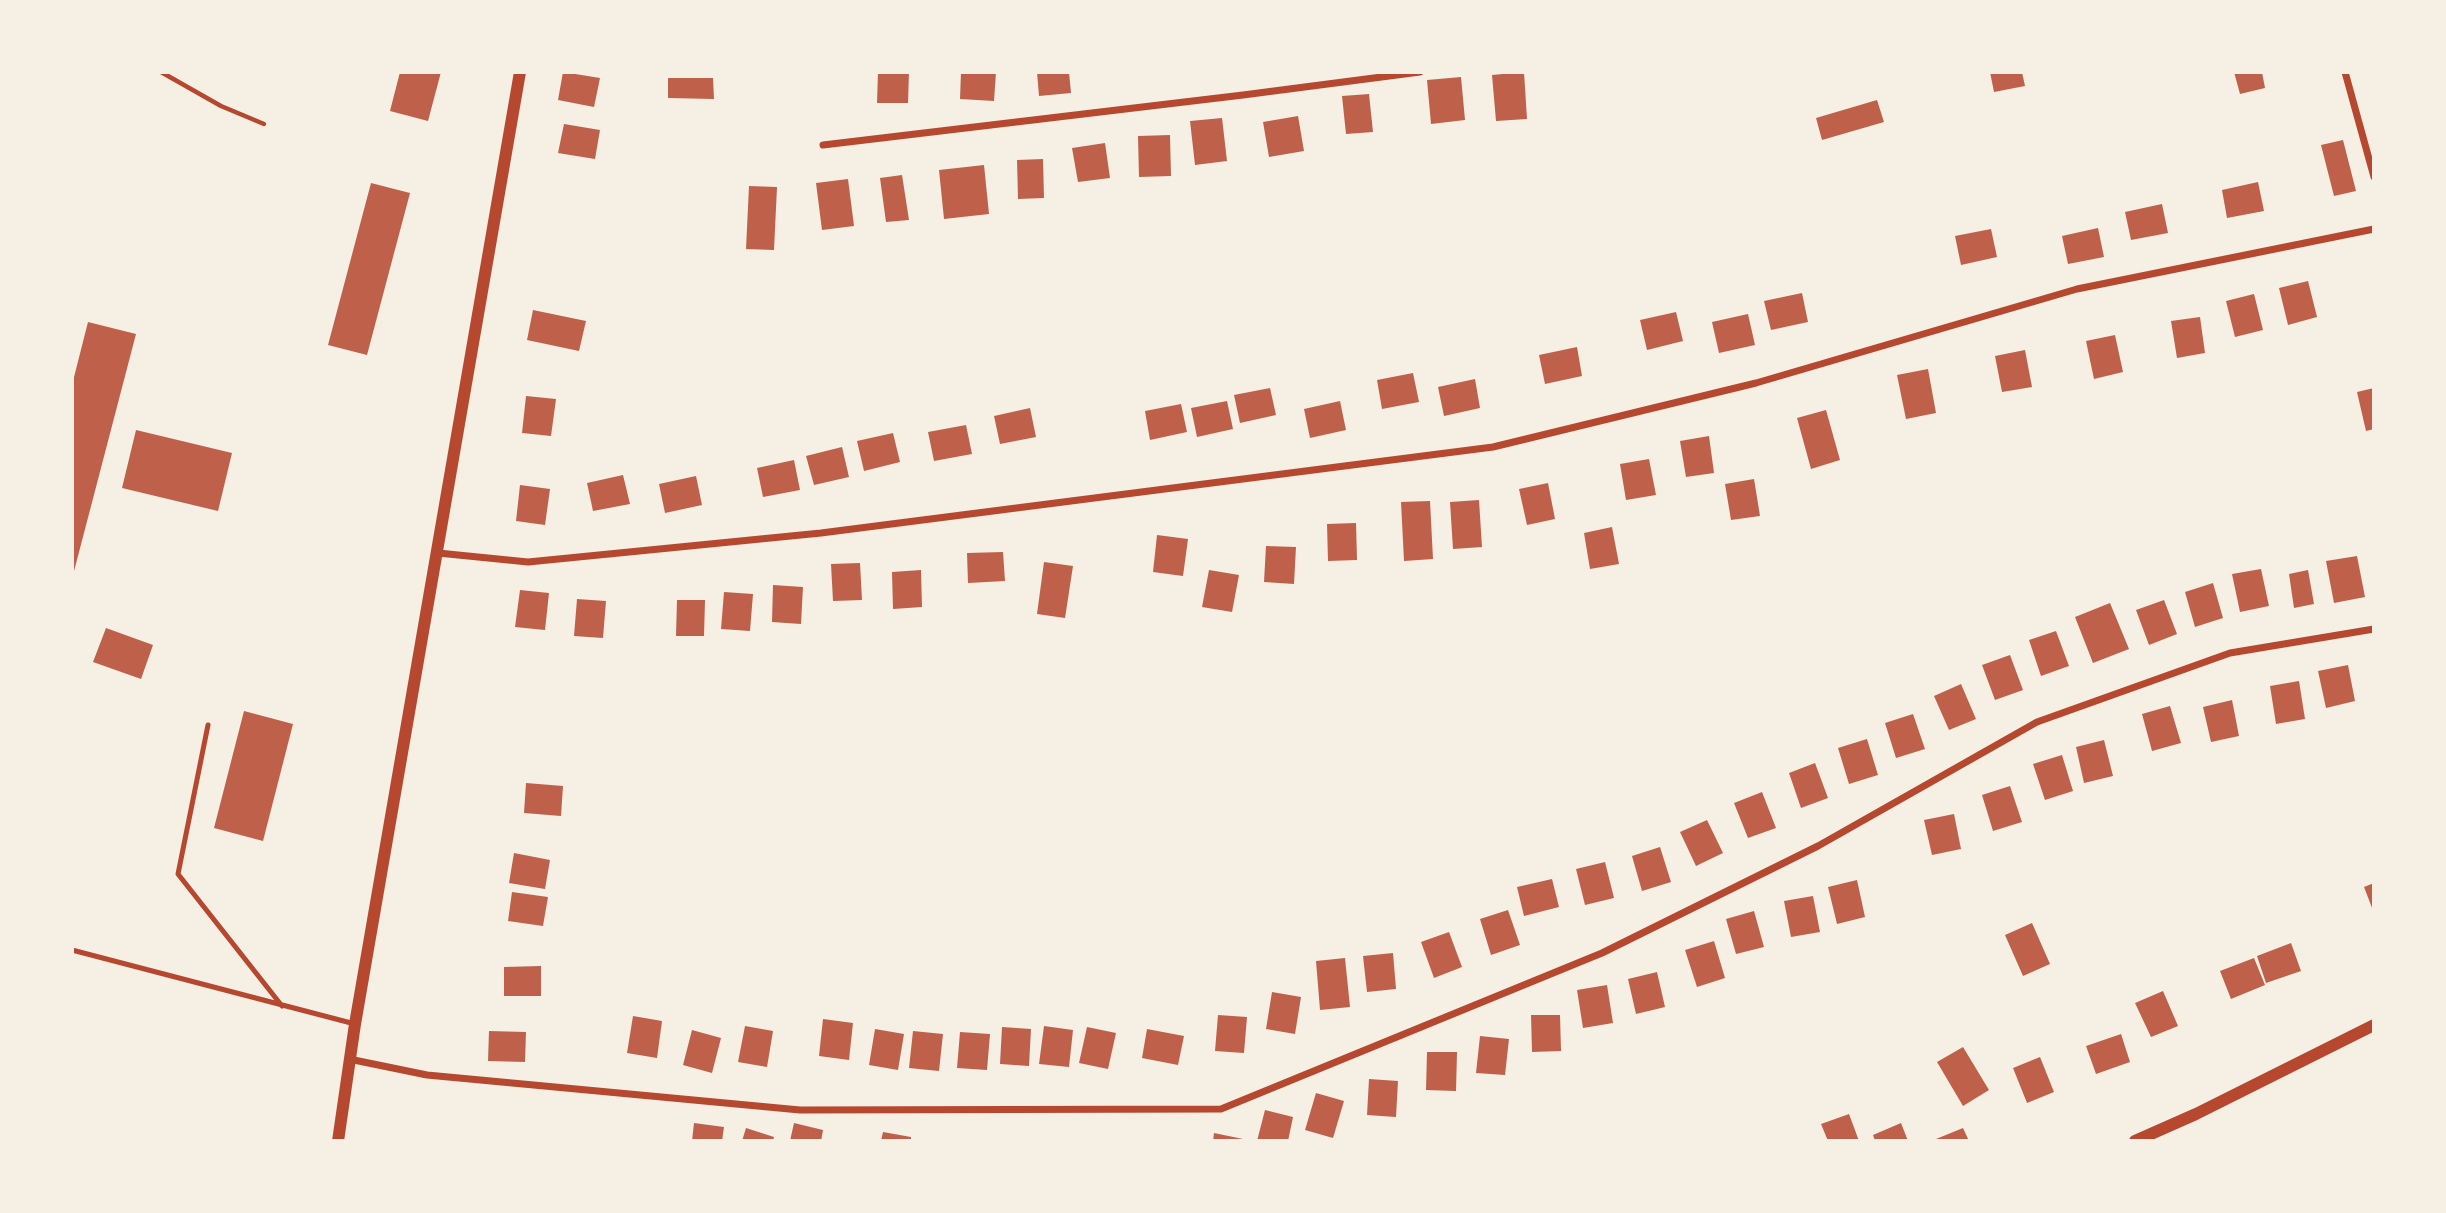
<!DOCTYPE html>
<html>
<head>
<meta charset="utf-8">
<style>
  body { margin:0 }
  #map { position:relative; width:2446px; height:1213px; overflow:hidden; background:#f6efe4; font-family:Inter,sans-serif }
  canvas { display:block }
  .frame { position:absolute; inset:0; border:74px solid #f6efe4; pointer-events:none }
</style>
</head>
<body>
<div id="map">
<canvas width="2446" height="1213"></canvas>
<div class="frame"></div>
</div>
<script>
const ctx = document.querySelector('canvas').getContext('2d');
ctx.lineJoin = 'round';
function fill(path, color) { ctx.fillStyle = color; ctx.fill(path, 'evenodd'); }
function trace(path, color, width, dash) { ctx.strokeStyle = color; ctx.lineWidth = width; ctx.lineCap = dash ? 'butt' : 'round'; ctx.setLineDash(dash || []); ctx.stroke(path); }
fill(new Path2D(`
  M 400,72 L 441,72 L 428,121 L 390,111 Z
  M 563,72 L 600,78 L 594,107 L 558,100 Z
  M 878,72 L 909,72 L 908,103 L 877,103 Z
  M 961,72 L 996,72 L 994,101 L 960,99 Z
  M 1037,72 L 1069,72 L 1071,93 L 1039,96 Z
  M 1524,72 L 1527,119 L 1496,121 L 1492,75 Z
  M 1990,72 L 2022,72 L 2025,86 L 1994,92 Z
  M 2234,72 L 2262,72 L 2265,88 L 2240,94 Z
  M 1461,77 L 1465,120 L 1431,124 L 1427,80 Z
  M 668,78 L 713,78 L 714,99 L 668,98 Z
  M 1369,94 L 1373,132 L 1346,134 L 1342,96 Z
  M 1877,100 L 1884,122 L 1822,140 L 1816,118 Z
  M 1298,116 L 1304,151 L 1269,157 L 1263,122 Z
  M 1222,118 L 1227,161 L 1195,165 L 1190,121 Z
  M 564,124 L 600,130 L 595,159 L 558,153 Z
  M 1170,135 L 1171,176 L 1139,177 L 1138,136 Z
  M 2343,140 L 2356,191 L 2334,196 L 2321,145 Z
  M 1105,143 L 1110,178 L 1078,182 L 1072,148 Z
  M 1043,159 L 1044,198 L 1018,199 L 1017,160 Z
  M 984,165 L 989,214 L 944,219 L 939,170 Z
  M 902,175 L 909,220 L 886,222 L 880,178 Z
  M 848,179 L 854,226 L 822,230 L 816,183 Z
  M 2258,182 L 2264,211 L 2227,218 L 2222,190 Z
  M 371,183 L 410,193 L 367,355 L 328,345 Z
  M 749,186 L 777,187 L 774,250 L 746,249 Z
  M 2162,204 L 2168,233 L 2131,240 L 2125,212 Z
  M 2098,228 L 2104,257 L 2068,264 L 2062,236 Z
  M 1991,229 L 1997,257 L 1961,265 L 1955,236 Z
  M 2308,281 L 2317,317 L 2288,325 L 2279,288 Z
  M 1802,293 L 1808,322 L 1771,330 L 1764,301 Z
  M 2254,294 L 2263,330 L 2235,337 L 2226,301 Z
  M 533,310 L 586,321 L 579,351 L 527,340 Z
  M 1676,312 L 1683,341 L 1647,350 L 1640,320 Z
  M 1748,314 L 1755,345 L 1719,353 L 1712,322 Z
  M 2200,317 L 2205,353 L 2177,358 L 2171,321 Z
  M 88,322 L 136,334 L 73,575 L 72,385 Z
  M 2115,335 L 2123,372 L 2094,379 L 2086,341 Z
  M 1577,347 L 1582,376 L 1545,384 L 1539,355 Z
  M 2025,350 L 2032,387 L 2002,392 L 1995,356 Z
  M 1928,369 L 1936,413 L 1906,419 L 1897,375 Z
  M 1413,373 L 1419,402 L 1382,409 L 1377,380 Z
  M 1475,379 L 1480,408 L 1444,416 L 1438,387 Z
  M 1270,388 L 1276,415 L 1240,423 L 1234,395 Z
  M 2374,388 L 2374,429 L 2366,431 L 2357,392 Z
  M 526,396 L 556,399 L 551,436 L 522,433 Z
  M 1227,401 L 1233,429 L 1197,437 L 1191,408 Z
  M 1340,401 L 1346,430 L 1310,438 L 1304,409 Z
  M 1181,404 L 1187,432 L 1150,440 L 1145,411 Z
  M 1030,408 L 1036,437 L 1000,444 L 994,416 Z
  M 1826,410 L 1840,460 L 1811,469 L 1797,418 Z
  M 966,425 L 972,454 L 934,461 L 928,432 Z
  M 136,430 L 232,453 L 218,511 L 122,488 Z
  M 893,433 L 900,462 L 864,471 L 857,441 Z
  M 1709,436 L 1714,473 L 1686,477 L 1680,441 Z
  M 842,447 L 849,477 L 814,485 L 806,456 Z
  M 1649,459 L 1656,495 L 1626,500 L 1620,464 Z
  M 794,460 L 800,490 L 763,497 L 757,468 Z
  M 623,475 L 630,504 L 593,511 L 587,483 Z
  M 696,476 L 702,505 L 665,513 L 659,484 Z
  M 1754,479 L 1760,516 L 1731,520 L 1725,484 Z
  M 1548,483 L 1555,519 L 1527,525 L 1519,489 Z
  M 520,485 L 550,489 L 545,525 L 516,521 Z
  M 1479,500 L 1482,547 L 1453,549 L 1450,502 Z
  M 1430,501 L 1433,559 L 1404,561 L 1401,502 Z
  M 1356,523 L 1357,560 L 1328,561 L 1327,524 Z
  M 1612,527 L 1619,564 L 1590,569 L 1584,533 Z
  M 1157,535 L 1188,539 L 1183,576 L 1153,572 Z
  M 1266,546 L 1296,547 L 1294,584 L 1264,582 Z
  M 1003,552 L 1005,581 L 968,583 L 967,553 Z
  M 2357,556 L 2365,597 L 2334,603 L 2326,561 Z
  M 1044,562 L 1073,566 L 1065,618 L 1037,614 Z
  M 860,563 L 862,600 L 833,601 L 831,564 Z
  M 2261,569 L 2269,606 L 2240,612 L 2232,574 Z
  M 921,570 L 922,607 L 893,609 L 892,572 Z
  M 1209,570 L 1239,575 L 1232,612 L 1202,607 Z
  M 2308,570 L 2314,604 L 2294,608 L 2289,574 Z
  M 2213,583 L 2223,618 L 2195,627 L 2185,592 Z
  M 773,585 L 803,587 L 801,624 L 772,622 Z
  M 520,590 L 549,593 L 545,630 L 515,627 Z
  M 724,592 L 753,594 L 750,631 L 721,629 Z
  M 577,599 L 606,601 L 603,638 L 574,636 Z
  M 677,600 L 705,600 L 704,636 L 676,636 Z
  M 2164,600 L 2177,634 L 2149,645 L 2136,610 Z
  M 2110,603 L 2129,649 L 2093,663 L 2075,617 Z
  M 106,628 L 153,645 L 141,679 L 93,662 Z
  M 2056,631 L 2069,666 L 2041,676 L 2029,640 Z
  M 2010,655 L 2023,690 L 1995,700 L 1982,665 Z
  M 2348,665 L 2355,701 L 2326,708 L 2318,671 Z
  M 2299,681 L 2305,719 L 2276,724 L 2270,686 Z
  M 1961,684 L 1976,719 L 1949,730 L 1934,696 Z
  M 2232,700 L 2239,736 L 2211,742 L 2203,707 Z
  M 2170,706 L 2181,743 L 2152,751 L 2142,714 Z
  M 244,711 L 293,724 L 263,841 L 214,828 Z
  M 1913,714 L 1925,749 L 1896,758 L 1885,723 Z
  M 1867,739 L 1878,775 L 1849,784 L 1838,748 Z
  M 2104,740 L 2113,776 L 2084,783 L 2076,747 Z
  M 2062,755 L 2073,791 L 2045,800 L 2033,764 Z
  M 1815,763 L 1828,798 L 1801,808 L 1789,773 Z
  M 526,783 L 563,786 L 561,816 L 524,813 Z
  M 2010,786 L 2022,822 L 1993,831 L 1982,795 Z
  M 1762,792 L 1776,828 L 1748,838 L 1734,803 Z
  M 1954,814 L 1961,849 L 1932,855 L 1924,820 Z
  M 1707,820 L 1723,853 L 1696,866 L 1680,832 Z
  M 1660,847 L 1671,882 L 1642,891 L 1632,856 Z
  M 514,853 L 550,860 L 545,889 L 509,883 Z
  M 1605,862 L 1614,898 L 1585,905 L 1576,869 Z
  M 1552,879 L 1559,907 L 1524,916 L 1517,887 Z
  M 1857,880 L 1865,917 L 1837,924 L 1828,887 Z
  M 2374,883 L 2374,913 L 2364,887 Z
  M 512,892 L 548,897 L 543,926 L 508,921 Z
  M 1813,896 L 1820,932 L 1791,937 L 1784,901 Z
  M 1508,910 L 1520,945 L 1491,955 L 1480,919 Z
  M 1754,911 L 1764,947 L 1736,954 L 1726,919 Z
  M 2032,923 L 2050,964 L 2023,976 L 2005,935 Z
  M 1449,932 L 1462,967 L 1434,978 L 1421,942 Z
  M 1714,941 L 1725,978 L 1697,987 L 1685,950 Z
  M 2291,943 L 2301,971 L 2266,983 L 2257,956 Z
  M 1393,953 L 1396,989 L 1367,992 L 1363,956 Z
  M 1345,958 L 1350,1007 L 1320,1010 L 1316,961 Z
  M 2254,958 L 2265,985 L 2231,999 L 2220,971 Z
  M 541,966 L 541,996 L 504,996 L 504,967 Z
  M 1657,972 L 1665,1007 L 1636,1014 L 1628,979 Z
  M 1607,985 L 1613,1023 L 1583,1028 L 1577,990 Z
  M 2163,991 L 2178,1026 L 2151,1037 L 2135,1003 Z
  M 1272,992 L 1301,997 L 1295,1034 L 1266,1029 Z
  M 1218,1015 L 1247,1017 L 1244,1053 L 1215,1051 Z
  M 1531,1015 L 1560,1015 L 1561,1051 L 1532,1052 Z
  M 633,1016 L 662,1021 L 657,1058 L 627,1053 Z
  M 823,1019 L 853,1023 L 849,1060 L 819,1056 Z
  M 745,1026 L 773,1031 L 767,1067 L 738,1062 Z
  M 1044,1026 L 1073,1030 L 1069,1067 L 1039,1064 Z
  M 1002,1027 L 1031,1029 L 1029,1066 L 1000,1064 Z
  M 1087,1027 L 1116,1033 L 1108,1069 L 1079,1063 Z
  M 875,1029 L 904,1034 L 898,1070 L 869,1065 Z
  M 1147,1029 L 1184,1036 L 1178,1065 L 1142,1058 Z
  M 692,1030 L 721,1038 L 712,1073 L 683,1065 Z
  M 489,1031 L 526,1032 L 525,1062 L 488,1061 Z
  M 913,1031 L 943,1034 L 939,1071 L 909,1068 Z
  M 960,1032 L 990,1034 L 987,1070 L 957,1068 Z
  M 2121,1034 L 2130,1062 L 2096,1074 L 2086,1046 Z
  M 1480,1036 L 1509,1039 L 1505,1075 L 1476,1073 Z
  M 1963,1047 L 1989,1090 L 1963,1106 L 1937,1062 Z
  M 1427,1052 L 1457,1052 L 1456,1091 L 1426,1090 Z
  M 2040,1057 L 2054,1092 L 2027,1103 L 2013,1068 Z
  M 1369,1079 L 1398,1081 L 1396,1117 L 1367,1115 Z
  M 1316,1093 L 1344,1101 L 1333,1138 L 1305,1130 Z
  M 1265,1110 L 1293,1117 L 1288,1141 L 1257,1141 Z
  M 1849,1114 L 1859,1141 L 1828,1141 L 1821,1124 Z
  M 694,1123 L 724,1127 L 722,1141 L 692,1141 Z
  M 794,1123 L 823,1130 L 821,1141 L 790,1141 Z
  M 1901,1123 L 1908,1141 L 1875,1141 L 1873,1135 Z
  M 746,1128 L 774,1137 L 773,1141 L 742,1141 Z
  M 1963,1128 L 1969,1141 L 1937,1141 L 1936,1139 Z
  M 883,1132 L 911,1137 L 911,1141 L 881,1141 Z
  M 1214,1133 L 1243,1139 L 1243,1141 L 1213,1141 Z`), '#bf614a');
trace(new Path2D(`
  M 161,72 L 221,106 L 264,124`), '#b5482f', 4.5);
trace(new Path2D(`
  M 208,725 L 178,874 L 282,1006
  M 72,950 L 355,1024`), '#b5482f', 5);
trace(new Path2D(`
  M 2345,72 L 2374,177
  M 823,145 L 1243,95 L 1420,72
  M 438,553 L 528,562 L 821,533 L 1493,447 L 1756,383 L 2077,289 L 2374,229
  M 349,1059 L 427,1075 L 800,1110 L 1221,1109 L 1602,953 L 1818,846 L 2037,722 L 2230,653 L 2374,629`), '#b5482f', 7);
trace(new Path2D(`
  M 338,1141 L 355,1024 L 520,72
  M 2135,1141 L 2196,1114 L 2374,1025`), '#b5482f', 12);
</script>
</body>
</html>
